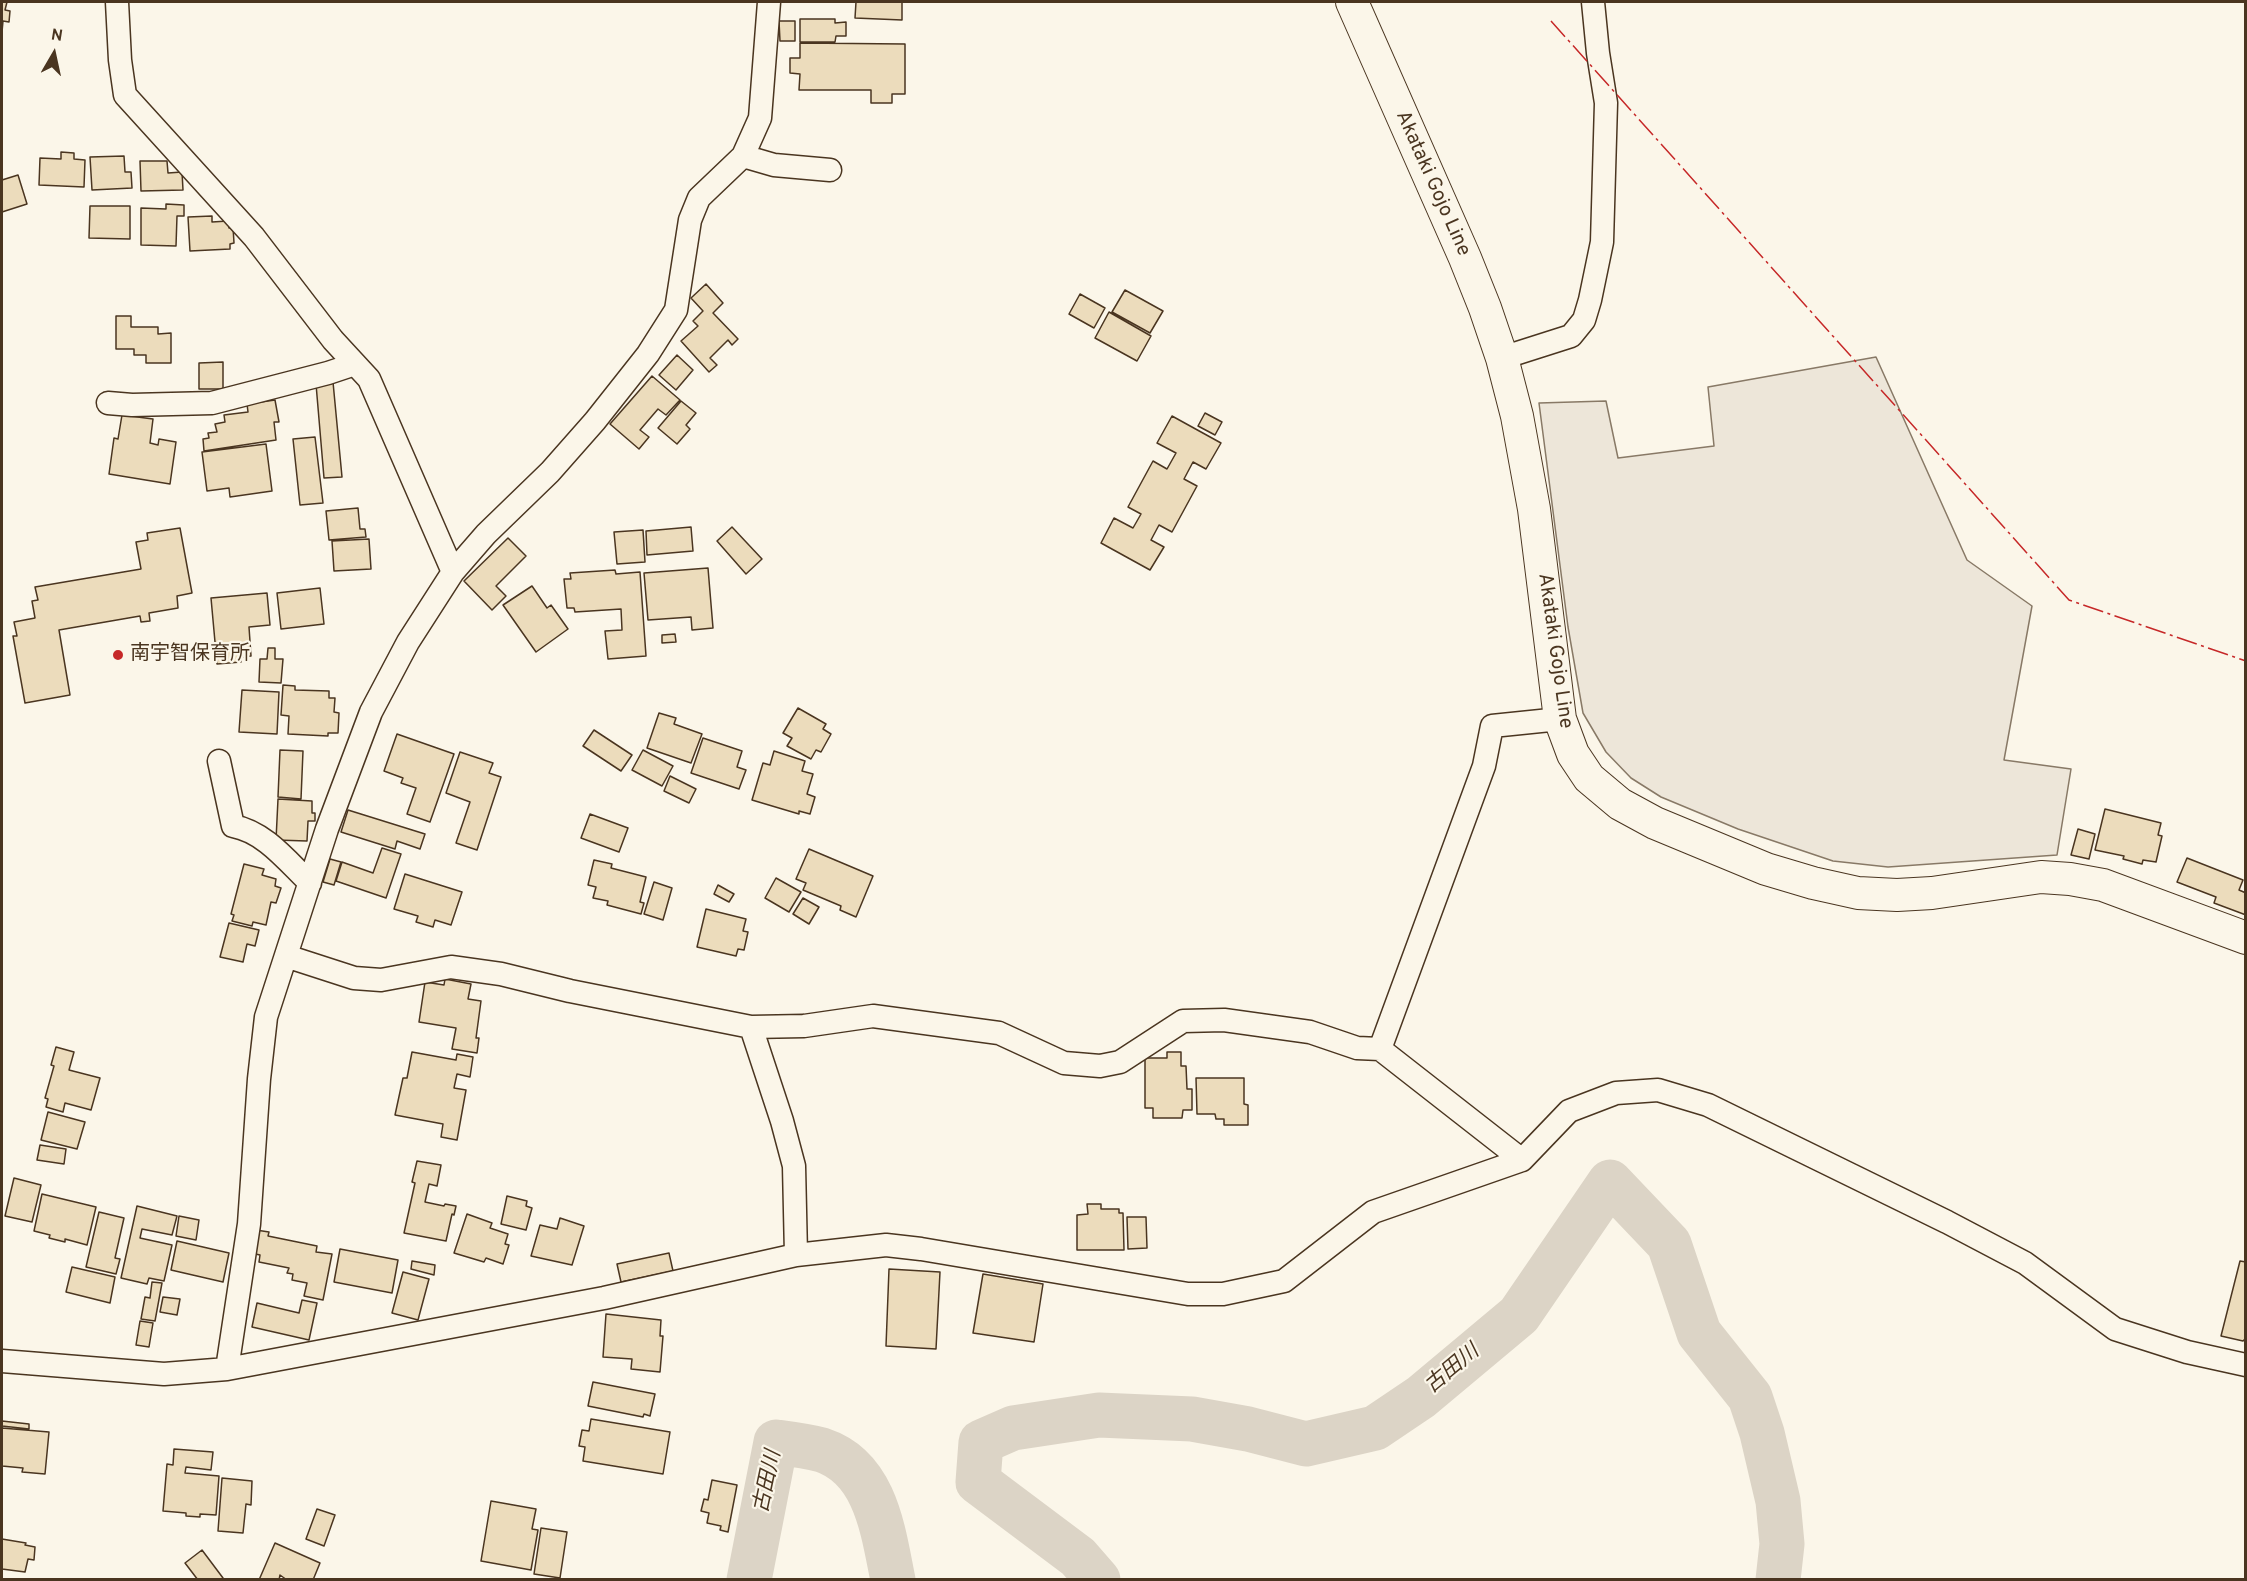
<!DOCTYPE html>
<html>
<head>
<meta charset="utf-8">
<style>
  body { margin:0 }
  #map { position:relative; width:2247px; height:1581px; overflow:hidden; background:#fbf6e9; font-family:Overpass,sans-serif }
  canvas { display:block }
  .frame { position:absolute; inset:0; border:3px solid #4a3520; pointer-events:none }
  .north { position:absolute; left:24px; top:24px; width:60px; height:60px; -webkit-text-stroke:4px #fbf6e9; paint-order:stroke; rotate:9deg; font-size:16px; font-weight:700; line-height:24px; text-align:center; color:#4a3520 }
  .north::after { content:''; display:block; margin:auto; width:21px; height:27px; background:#4a3520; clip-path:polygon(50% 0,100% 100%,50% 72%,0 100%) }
</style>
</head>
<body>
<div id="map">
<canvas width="2247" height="1581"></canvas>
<div class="frame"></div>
<div class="north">N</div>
</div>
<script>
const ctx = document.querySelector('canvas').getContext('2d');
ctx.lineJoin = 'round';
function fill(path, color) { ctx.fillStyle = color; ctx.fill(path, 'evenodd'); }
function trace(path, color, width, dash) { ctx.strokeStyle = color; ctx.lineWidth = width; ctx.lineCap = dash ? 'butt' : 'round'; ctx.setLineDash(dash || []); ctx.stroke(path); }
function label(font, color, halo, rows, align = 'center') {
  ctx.font = font + ' Overpass,"Noto Sans JP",sans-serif'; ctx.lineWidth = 4.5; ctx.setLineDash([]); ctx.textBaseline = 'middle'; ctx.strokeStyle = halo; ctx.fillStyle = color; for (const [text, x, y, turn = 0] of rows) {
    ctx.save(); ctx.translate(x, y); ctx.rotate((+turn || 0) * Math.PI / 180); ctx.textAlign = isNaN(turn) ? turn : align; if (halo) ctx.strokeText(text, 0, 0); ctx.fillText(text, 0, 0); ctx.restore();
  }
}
const green = new Path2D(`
  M 1876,357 L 1967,560 L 2032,606 L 2004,760 L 2071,769 L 2057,855 L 1888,867 L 1833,861 L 1738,829 L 1661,797 L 1631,778 L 1606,752 L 1583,713 L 1568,627 L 1539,403 L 1606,401 L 1618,458 L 1714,446 L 1708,387 Z`);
fill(green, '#ede6d9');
trace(green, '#887966', 1.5);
trace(new Path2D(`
  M 749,1580 L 776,1442 C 791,1444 807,1446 822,1450 C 876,1468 883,1531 893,1580
  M 1098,1580 L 1078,1557 L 978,1482 L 981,1442 L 1013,1428 L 1099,1415 L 1192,1419 L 1248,1429 L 1306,1444 L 1375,1428 L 1421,1397 L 1519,1315 L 1610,1182 L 1669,1244 L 1699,1333 L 1750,1397 L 1762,1433 L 1778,1501 L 1782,1544 L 1778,1580`), '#dcd4c6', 45);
const building = new Path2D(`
  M 2,2 L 7,2 L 5,10 L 10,11 L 9,22 L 3,21 L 2,32 Z
  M 856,2 L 902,2 L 902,20 L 855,18 Z
  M 800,19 L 835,19 L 835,23 L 846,22 L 846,36 L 836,36 L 835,42 L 800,42 Z
  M 779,21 L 795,21 L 795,41 L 780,41 Z
  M 800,43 L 905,44 L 905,94 L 892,94 L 892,103 L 871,103 L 871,90 L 799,90 L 800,74 L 790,73 L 790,58 L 800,58 Z
  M 61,152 L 74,153 L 74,159 L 85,160 L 84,187 L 39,185 L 40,158 L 61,159 Z
  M 124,156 L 125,172 L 131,172 L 132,188 L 92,190 L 90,157 Z
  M 140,161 L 167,161 L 168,173 L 182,172 L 183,190 L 141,191 Z
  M 18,175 L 27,204 L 2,212 L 2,180 Z
  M 166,204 L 184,205 L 184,216 L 177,216 L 176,246 L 141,245 L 141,208 L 166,209 Z
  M 90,206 L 130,206 L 130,239 L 89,238 Z
  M 212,216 L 212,222 L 228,221 L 229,228 L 233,227 L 234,243 L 230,244 L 230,249 L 190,251 L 188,217 Z
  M 706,284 L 723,303 L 713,313 L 738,339 L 732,345 L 728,340 L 710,358 L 717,365 L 709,372 L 681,341 L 698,326 L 693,321 L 703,311 L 691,298 Z
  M 1125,290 L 1163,311 L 1150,333 L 1112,312 Z
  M 1080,294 L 1105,308 L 1094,328 L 1069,314 Z
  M 1109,312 L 1151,336 L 1137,361 L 1095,338 Z
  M 116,316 L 131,316 L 131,327 L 158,327 L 158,334 L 171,333 L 171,363 L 146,363 L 146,355 L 134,355 L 134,349 L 116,349 Z
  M 677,355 L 693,370 L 676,390 L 659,375 Z
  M 223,362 L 223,389 L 199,389 L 199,363 Z
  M 652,376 L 680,400 L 666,415 L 658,409 L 640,430 L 649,437 L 639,449 L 610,424 Z
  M 333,382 L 342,477 L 324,478 L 316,384 Z
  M 275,400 L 279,422 L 274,422 L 276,440 L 204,451 L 203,439 L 209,438 L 208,433 L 217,432 L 215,424 L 225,422 L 224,415 L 248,412 L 247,404 Z
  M 681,401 L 696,413 L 686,425 L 690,429 L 677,444 L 658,428 Z
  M 1205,413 L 1222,422 L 1215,435 L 1198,426 Z
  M 122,415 L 153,419 L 150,443 L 158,445 L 159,439 L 176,442 L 170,484 L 109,474 L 114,438 L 118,439 Z
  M 1172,416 L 1221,443 L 1206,469 L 1193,462 L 1184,479 L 1197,486 L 1172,532 L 1159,525 L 1151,540 L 1164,547 L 1150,570 L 1101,543 L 1114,518 L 1133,528 L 1141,514 L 1128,507 L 1153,461 L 1167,469 L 1176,453 L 1157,443 Z
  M 315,437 L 323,503 L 300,505 L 293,439 Z
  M 266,444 L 272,491 L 230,497 L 229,488 L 207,491 L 202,452 Z
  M 358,508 L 360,529 L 365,529 L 366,537 L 329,540 L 326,511 Z
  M 691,527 L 693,551 L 647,555 L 646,531 Z
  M 732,527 L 762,559 L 746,574 L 717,541 Z
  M 180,528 L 192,593 L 177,596 L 178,608 L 149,613 L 150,621 L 141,622 L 140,616 L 59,630 L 70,695 L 25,703 L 13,636 L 17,636 L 14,622 L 35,618 L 32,601 L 38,600 L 35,587 L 141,569 L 136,542 L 148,540 L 147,533 Z
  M 643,530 L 645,562 L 617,564 L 614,532 Z
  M 508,538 L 526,556 L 496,586 L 506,596 L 492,610 L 464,581 Z
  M 369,539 L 371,569 L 334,571 L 332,541 Z
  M 708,568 L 713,628 L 692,630 L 691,617 L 648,620 L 644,573 Z
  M 615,570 L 616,574 L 640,572 L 646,656 L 608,659 L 605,631 L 622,630 L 621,609 L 575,612 L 574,608 L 567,608 L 564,579 L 571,579 L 570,573 Z
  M 532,586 L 547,608 L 551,605 L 568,629 L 536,652 L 503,605 Z
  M 320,588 L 324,624 L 281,629 L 277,593 Z
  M 267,593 L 270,625 L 249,627 L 251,656 L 241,657 L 241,662 L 217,664 L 211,598 Z
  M 675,634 L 676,642 L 662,643 L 662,635 Z
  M 268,648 L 275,648 L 275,659 L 283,659 L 281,683 L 259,682 L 260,659 L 267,659 Z
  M 283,685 L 295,686 L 295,690 L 329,691 L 329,698 L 335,698 L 334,712 L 339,713 L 338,733 L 328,733 L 328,736 L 288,734 L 289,716 L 281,715 Z
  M 242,690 L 279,692 L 277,734 L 239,732 Z
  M 798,708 L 826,724 L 823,729 L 831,734 L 821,752 L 816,750 L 811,759 L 787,746 L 792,738 L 783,733 Z
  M 659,713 L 676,718 L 674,724 L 702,734 L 691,763 L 647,748 Z
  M 594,730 L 632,755 L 621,771 L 583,746 Z
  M 397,734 L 454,754 L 430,822 L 407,814 L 416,788 L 401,783 L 403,778 L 384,771 Z
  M 703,738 L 742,751 L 737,767 L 746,770 L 739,789 L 691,773 Z
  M 280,750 L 303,751 L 301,799 L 278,797 Z
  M 643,750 L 673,766 L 662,786 L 632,770 Z
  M 774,751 L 805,761 L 802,771 L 813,774 L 807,794 L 815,797 L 810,814 L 799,811 L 799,814 L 752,800 L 763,763 L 770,765 Z
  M 460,752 L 493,763 L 489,773 L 501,777 L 477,850 L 456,843 L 470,802 L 446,793 Z
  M 670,776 L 696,789 L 689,803 L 664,791 Z
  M 278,799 L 312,801 L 312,813 L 315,813 L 315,821 L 308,821 L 307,841 L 276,840 Z
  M 2105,809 L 2161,823 L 2158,835 L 2162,836 L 2156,862 L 2143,860 L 2142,864 L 2123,859 L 2124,856 L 2095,850 Z
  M 348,810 L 425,834 L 420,849 L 397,841 L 395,849 L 341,832 Z
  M 590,814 L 628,828 L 619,852 L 581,838 Z
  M 2078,829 L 2095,834 L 2089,859 L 2071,855 Z
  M 382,848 L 401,854 L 386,898 L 336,881 L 342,862 L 373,873 Z
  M 809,849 L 873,876 L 856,917 L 840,910 L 841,906 L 803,890 L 806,883 L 796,879 Z
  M 2187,858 L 2243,880 L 2239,890 L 2246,893 L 2246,915 L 2214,903 L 2216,897 L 2177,882 Z
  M 330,859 L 341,862 L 334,885 L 323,882 Z
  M 594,860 L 612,864 L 611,868 L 646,877 L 640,902 L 644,903 L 641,914 L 607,905 L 608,901 L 593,898 L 596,887 L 588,885 Z
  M 244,864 L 264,869 L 262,875 L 276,879 L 275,886 L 281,888 L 276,903 L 271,902 L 266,925 L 253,922 L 252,926 L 232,921 L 234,915 L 231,914 Z
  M 405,874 L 462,892 L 451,925 L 435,920 L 433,927 L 416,922 L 418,916 L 394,909 Z
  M 776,878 L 801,892 L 789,912 L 765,898 Z
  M 654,882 L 672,888 L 663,920 L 644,914 Z
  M 718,885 L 734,894 L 729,902 L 714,894 Z
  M 803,898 L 819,907 L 809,924 L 793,914 Z
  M 706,909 L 746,919 L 743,931 L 748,932 L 744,950 L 738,949 L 736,956 L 697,947 Z
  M 229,923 L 259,930 L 255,946 L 247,944 L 243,962 L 220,957 Z
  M 445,979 L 471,984 L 468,999 L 481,1001 L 476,1038 L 479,1038 L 477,1053 L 452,1049 L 456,1028 L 419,1022 L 425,982 L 444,985 Z
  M 56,1047 L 74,1052 L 69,1070 L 100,1078 L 91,1110 L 65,1103 L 63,1112 L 46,1107 L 48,1099 L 45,1098 L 54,1066 L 51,1065 Z
  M 412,1052 L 456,1060 L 457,1054 L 473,1057 L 470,1077 L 457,1074 L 454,1088 L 466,1090 L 457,1140 L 441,1137 L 443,1124 L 395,1115 L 403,1078 L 407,1078 Z
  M 1167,1052 L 1181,1052 L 1181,1066 L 1186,1066 L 1187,1089 L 1192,1089 L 1192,1110 L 1183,1110 L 1182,1118 L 1153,1118 L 1153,1108 L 1145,1108 L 1145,1058 L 1167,1058 Z
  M 1196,1078 L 1244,1078 L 1244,1104 L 1248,1105 L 1248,1125 L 1224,1125 L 1224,1119 L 1216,1119 L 1215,1114 L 1197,1114 Z
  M 48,1112 L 85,1122 L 77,1149 L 41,1140 Z
  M 40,1145 L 66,1149 L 64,1164 L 37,1160 Z
  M 417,1161 L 441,1165 L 437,1186 L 429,1184 L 425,1202 L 444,1206 L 445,1204 L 456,1206 L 454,1215 L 452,1214 L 446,1241 L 404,1233 L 415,1183 L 412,1182 Z
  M 14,1178 L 41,1185 L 32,1222 L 5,1216 Z
  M 42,1194 L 96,1207 L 87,1245 L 65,1239 L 65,1242 L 49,1238 L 50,1235 L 34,1231 Z
  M 507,1196 L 527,1201 L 526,1206 L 532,1208 L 526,1230 L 501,1224 Z
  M 1087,1204 L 1101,1204 L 1101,1209 L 1119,1209 L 1119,1213 L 1123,1213 L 1124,1250 L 1077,1250 L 1077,1215 L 1088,1214 Z
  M 137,1206 L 177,1216 L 172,1235 L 142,1229 L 140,1238 L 172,1245 L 164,1281 L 149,1278 L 147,1284 L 121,1278 Z
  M 99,1212 L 124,1218 L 115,1258 L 120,1259 L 116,1274 L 86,1267 Z
  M 467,1214 L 492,1223 L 490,1228 L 508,1234 L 505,1244 L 509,1245 L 503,1264 L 486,1258 L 484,1262 L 454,1253 Z
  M 179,1216 L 199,1220 L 196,1240 L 176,1236 Z
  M 1127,1217 L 1146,1217 L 1147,1248 L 1128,1249 Z
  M 560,1218 L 584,1226 L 572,1265 L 531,1256 L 540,1225 L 557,1229 Z
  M 256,1230 L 269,1232 L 268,1236 L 317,1246 L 316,1252 L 332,1254 L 323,1300 L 304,1296 L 307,1283 L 292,1280 L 293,1274 L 287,1273 L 289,1268 L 259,1262 L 260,1255 L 251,1253 Z
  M 177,1241 L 229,1253 L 223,1282 L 171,1270 Z
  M 340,1249 L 398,1260 L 392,1293 L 334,1282 Z
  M 669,1253 L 673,1271 L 621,1282 L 617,1264 Z
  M 412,1261 L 435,1265 L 434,1275 L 411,1269 Z
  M 2240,1261 L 2246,1262 L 2246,1338 L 2243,1341 L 2221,1336 Z
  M 72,1267 L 115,1277 L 110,1303 L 66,1292 Z
  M 889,1269 L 940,1272 L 936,1349 L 886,1346 Z
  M 403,1272 L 429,1279 L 418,1320 L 392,1313 Z
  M 983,1274 L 1043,1284 L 1034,1342 L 973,1333 Z
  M 152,1282 L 162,1283 L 155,1321 L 141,1319 L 145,1297 L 150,1298 Z
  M 163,1297 L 180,1299 L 177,1315 L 160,1312 Z
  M 302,1300 L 317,1303 L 309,1340 L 252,1327 L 257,1303 L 299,1313 Z
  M 606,1314 L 661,1320 L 660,1336 L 663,1336 L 660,1372 L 631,1369 L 632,1359 L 603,1357 Z
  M 140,1321 L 153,1323 L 149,1347 L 136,1345 Z
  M 593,1382 L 655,1394 L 650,1416 L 644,1414 L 643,1417 L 588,1406 Z
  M 591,1419 L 670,1432 L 663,1474 L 583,1461 L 585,1447 L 579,1446 L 582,1430 L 589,1431 Z
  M 2,1421 L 29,1424 L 29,1429 L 2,1426 Z
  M 2,1428 L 49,1432 L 45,1474 L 22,1472 L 23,1468 L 2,1466 Z
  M 174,1449 L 213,1452 L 211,1470 L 186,1467 L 185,1473 L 219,1476 L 216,1515 L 200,1514 L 200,1517 L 186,1516 L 186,1513 L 163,1511 L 167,1464 L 173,1465 Z
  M 222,1478 L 252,1481 L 251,1505 L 246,1504 L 243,1533 L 218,1531 Z
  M 712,1480 L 737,1485 L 728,1532 L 720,1530 L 721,1526 L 707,1523 L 709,1513 L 701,1511 L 704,1499 L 708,1500 Z
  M 491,1501 L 536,1509 L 532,1529 L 538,1530 L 531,1570 L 481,1561 Z
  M 317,1509 L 335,1515 L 324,1546 L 306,1539 Z
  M 541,1528 L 567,1532 L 560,1578 L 534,1574 Z
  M 2,1539 L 26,1543 L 25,1545 L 35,1547 L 34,1560 L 28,1559 L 25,1572 L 2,1569 Z
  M 275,1543 L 320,1563 L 313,1580 L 287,1580 L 280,1575 L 279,1580 L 259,1580 Z
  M 202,1550 L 223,1578 L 220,1580 L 198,1580 L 185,1563 Z`);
fill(building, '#ecdcbc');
trace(building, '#4a3520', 1.5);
const minor = new Path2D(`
  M 117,2 L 120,60 L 125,95 L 254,237 L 333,340 L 369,379 L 453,572
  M 743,156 L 774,165 L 830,170
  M 1502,358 L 1571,336 L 1584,320 L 1590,300 L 1602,242 L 1606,103 L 1598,53 L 1593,2
  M 108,403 L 132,405 L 212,403 L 328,373 L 355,364
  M 219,761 L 233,826 C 265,832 287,861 310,883
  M 286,956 L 354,978 L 381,980 L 451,967 L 501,974 L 570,991 L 751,1027 L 804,1026 L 873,1016 L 999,1033 L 1064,1063 L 1100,1066 L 1120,1062 L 1183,1021 L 1224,1020 L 1310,1032 L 1357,1048 L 1380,1049 L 1522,1160
  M 751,1027 L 782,1121 L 794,1166 L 796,1255
  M 1380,1049 L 1484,766 L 1492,726 L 1560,719
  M 2,1361 L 164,1374 L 227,1369 L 604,1298 L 796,1255 L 886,1245 L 921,1249 L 1188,1294 L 1223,1294 L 1284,1281 L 1373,1212 L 1522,1160 L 1569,1111 L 1616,1093 L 1658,1090 L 1708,1105 L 1947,1222 L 2025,1263 L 2115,1329 L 2187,1352 L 2246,1365
  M 227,1369 L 249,1224 L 259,1079 L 266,1017 L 327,829 L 371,712 L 408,642 L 453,572 L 486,534 L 550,472 L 595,421 L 648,354 L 676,310 L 690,220 L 699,198 L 743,156 L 760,118 L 769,2`);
const secondary = new Path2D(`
  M 1352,2 L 1465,258 L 1485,308 L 1502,358 L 1517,416 L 1534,509 L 1560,719 L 1573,754 L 1589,778 L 1620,804 L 1655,823 L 1766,869 L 1813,883 L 1858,893 L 1897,895 L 1932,893 L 2041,877 L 2070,879 L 2103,885 L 2246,938`);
trace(minor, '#4a3520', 25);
trace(secondary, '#4a3520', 34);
trace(minor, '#fbf6e9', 22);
trace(secondary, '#fbf6e9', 32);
trace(new Path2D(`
  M 1551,21 L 2069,600 L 2246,661`), '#c62828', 1.5, [21, 4.5, 3, 4.5]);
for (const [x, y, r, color] of [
  [118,655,6,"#c62828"]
]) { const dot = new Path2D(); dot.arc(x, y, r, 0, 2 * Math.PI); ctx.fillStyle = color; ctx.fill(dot); trace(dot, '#fbf6e9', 2); }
label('20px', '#4a3520', '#fbf6e9', [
  ["Akataki Gojo Line",1432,184,66],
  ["Akataki Gojo Line",1554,651,82]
]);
label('20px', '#4a3520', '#fbf6e9', [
  ["南宇智保育所",130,655]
], 'left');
label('italic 21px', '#4a3520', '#fbf6e9', [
  ["古田川",1453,1370,-40],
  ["古田川",769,1482,-78]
]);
</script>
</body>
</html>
